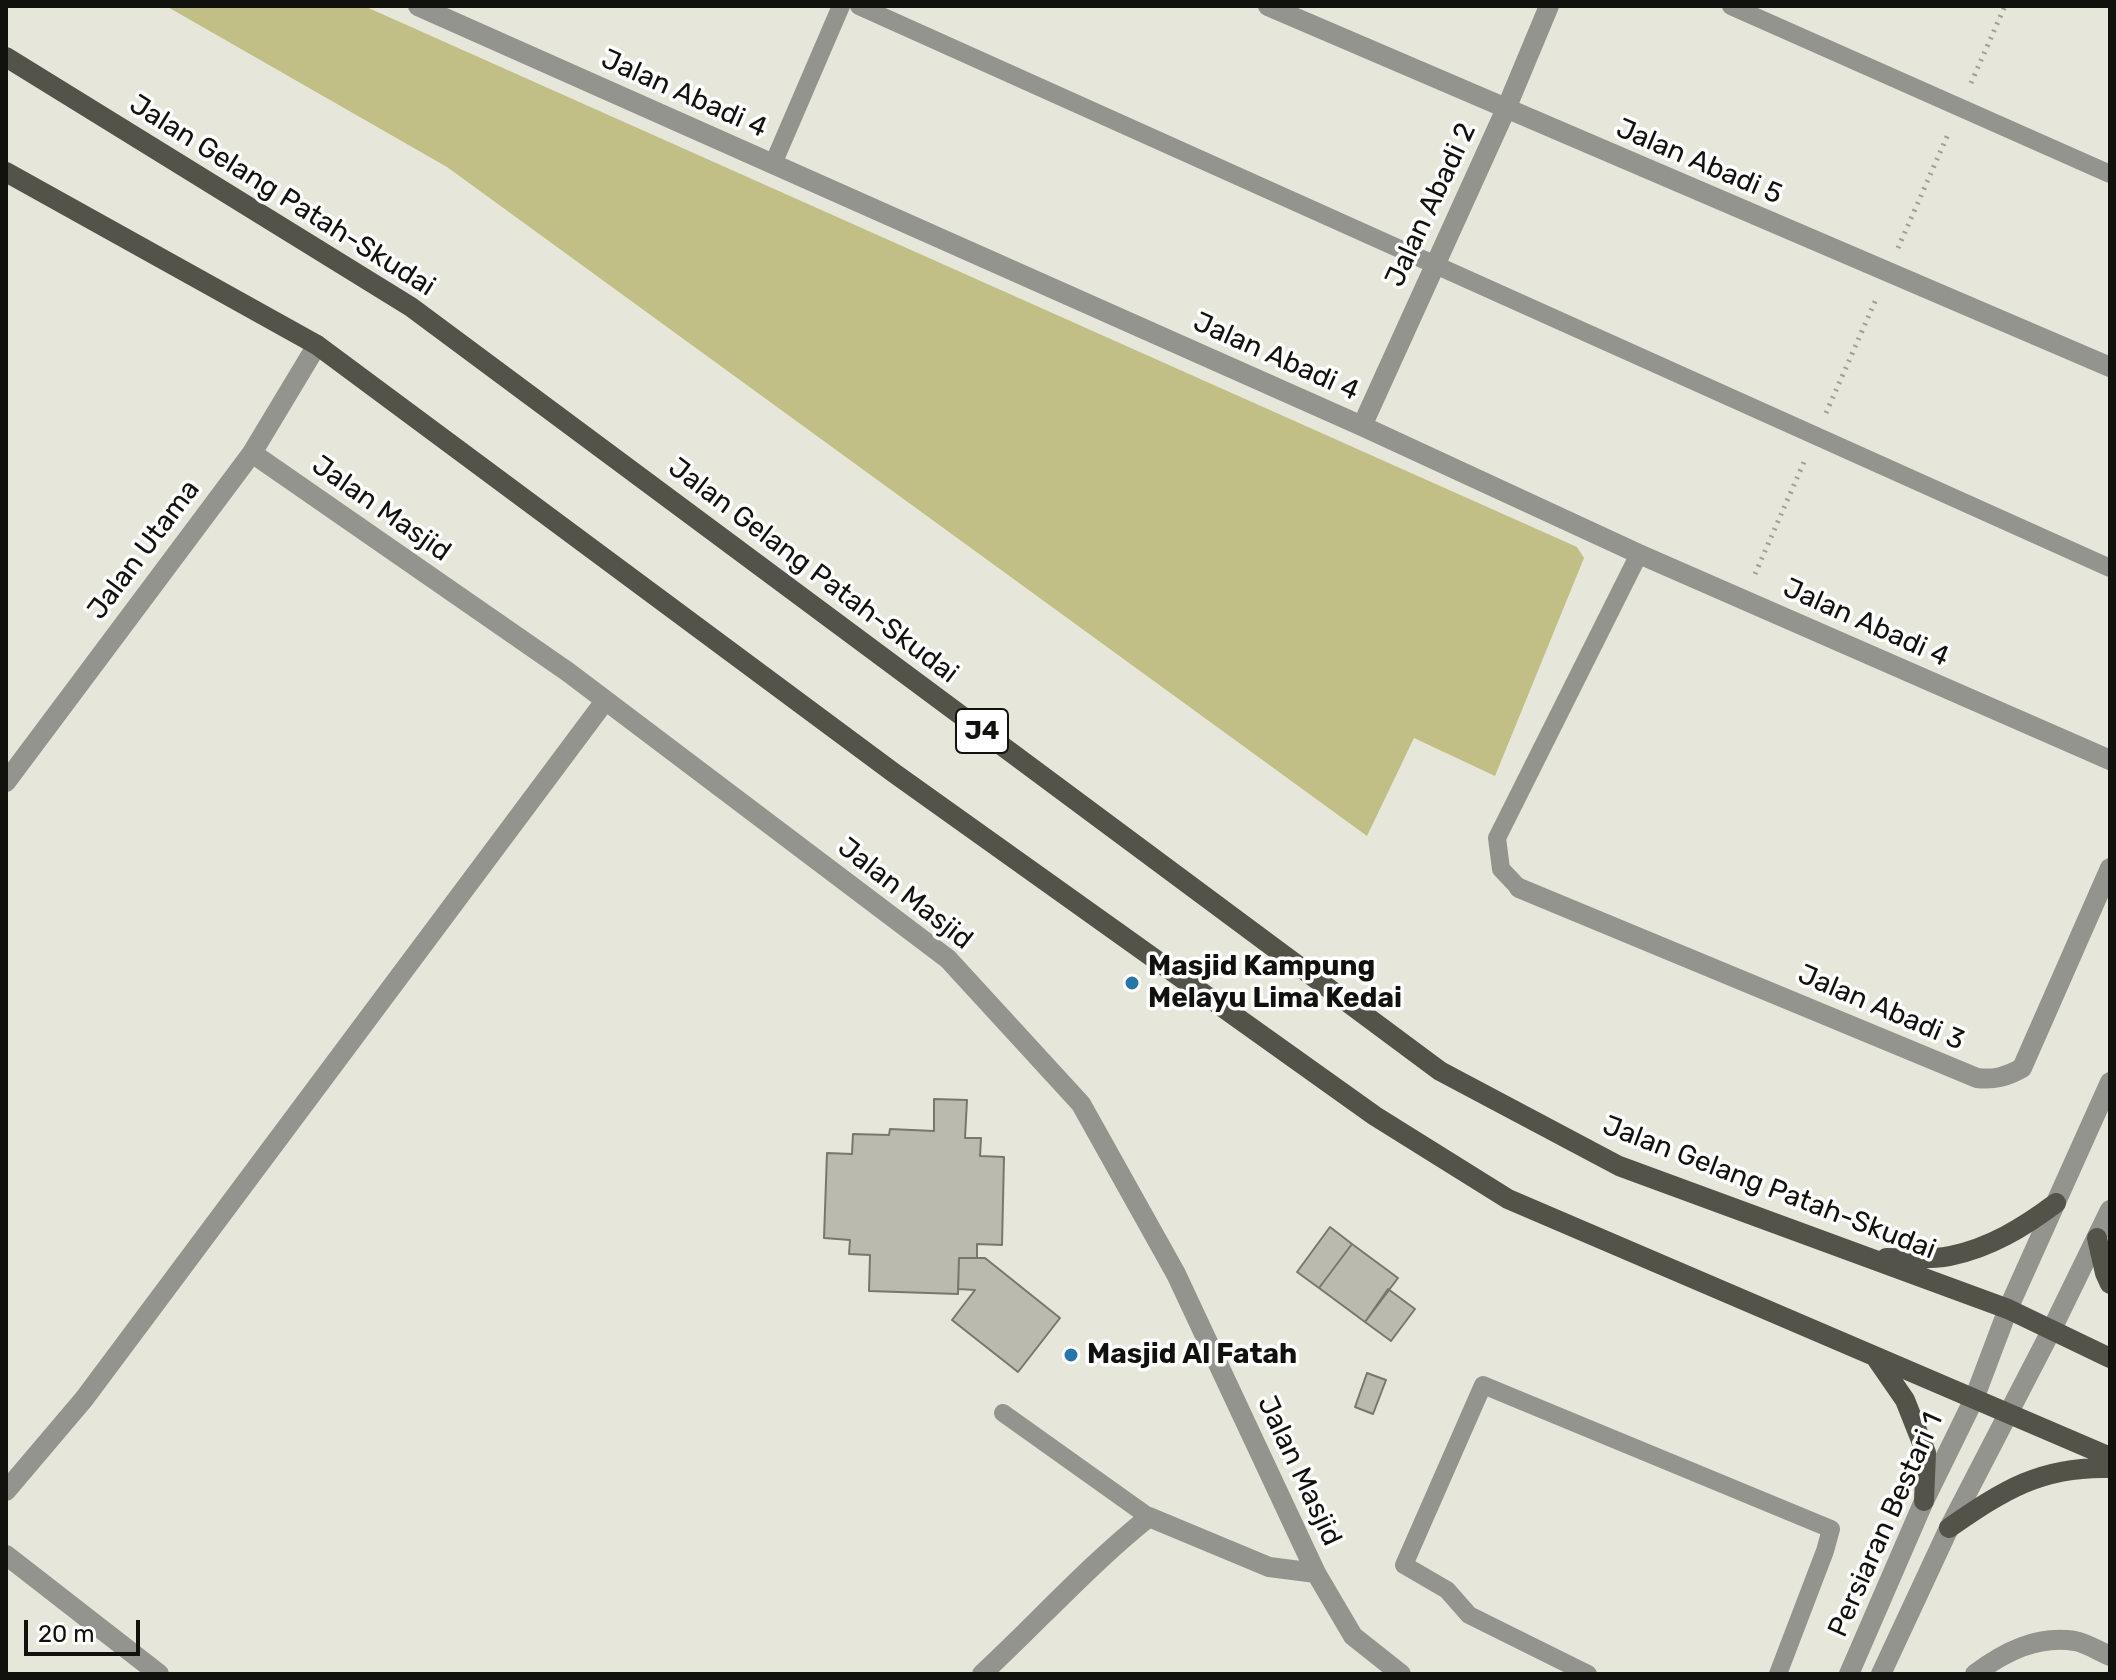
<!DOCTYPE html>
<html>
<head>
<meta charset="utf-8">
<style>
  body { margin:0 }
  #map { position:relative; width:2116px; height:1680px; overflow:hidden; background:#e6e6da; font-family:Rubik,sans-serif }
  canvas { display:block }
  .frame { position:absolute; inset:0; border:8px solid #11110d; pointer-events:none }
  .scale { position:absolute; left:24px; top:1620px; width:116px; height:36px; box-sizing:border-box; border:4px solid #11110d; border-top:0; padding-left:10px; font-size:24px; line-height:28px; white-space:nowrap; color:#11110d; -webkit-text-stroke:6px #fff; paint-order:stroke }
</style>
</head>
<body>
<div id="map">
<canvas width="2116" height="1680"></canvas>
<div class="frame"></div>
<div class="scale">20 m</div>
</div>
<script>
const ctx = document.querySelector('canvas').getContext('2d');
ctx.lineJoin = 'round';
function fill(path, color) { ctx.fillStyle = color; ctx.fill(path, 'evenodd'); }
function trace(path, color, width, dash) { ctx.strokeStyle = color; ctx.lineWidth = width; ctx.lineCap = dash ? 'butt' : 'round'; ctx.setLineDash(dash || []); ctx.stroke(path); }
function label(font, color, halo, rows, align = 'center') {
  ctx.font = font + ' Rubik,sans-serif'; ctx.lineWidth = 7; ctx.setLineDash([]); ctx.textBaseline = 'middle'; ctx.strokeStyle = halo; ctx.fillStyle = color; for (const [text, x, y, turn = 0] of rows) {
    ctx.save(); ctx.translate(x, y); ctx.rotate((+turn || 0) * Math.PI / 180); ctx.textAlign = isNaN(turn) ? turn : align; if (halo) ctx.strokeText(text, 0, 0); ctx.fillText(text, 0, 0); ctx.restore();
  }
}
fill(new Path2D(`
  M 166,6 L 364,6 L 1577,547 L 1584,558 L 1495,776 L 1414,738 L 1367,836 L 447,167 Z`), '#c1bf85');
const building = new Path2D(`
  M 934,1099 L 967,1100 L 965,1138 L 981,1138 L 980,1156 L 1004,1157 L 1002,1245 L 977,1244 L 977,1258 L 959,1258 L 958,1294 L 869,1291 L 870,1255 L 849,1254 L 850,1240 L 824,1238 L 827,1153 L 852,1154 L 853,1134 L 889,1135 L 890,1129 L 934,1131 Z
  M 1330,1227 L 1352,1244 L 1319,1288 L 1297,1272 Z
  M 1352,1244 L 1398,1278 L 1365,1322 L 1319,1288 Z
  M 959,1258 L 985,1258 L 1060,1318 L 1018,1372 L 952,1320 L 975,1290 L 958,1289 Z
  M 1388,1289 L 1415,1309 L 1391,1341 L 1365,1322 Z
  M 1367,1373 L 1386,1380 L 1373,1414 L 1355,1407 Z`);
fill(building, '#babaaf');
trace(building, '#77776c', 2);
trace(new Path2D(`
  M 1971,83 L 2005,6
  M 1898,248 L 1949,132
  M 1826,413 L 1877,297
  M 1755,574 L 1804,462`), '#a0a097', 5, [2, 6]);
trace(new Path2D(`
  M 859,6 L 2110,568
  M 1731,6 L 2110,174
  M 773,164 L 841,6
  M 1519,888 L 1501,869 L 1497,838 L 1639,554
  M 1003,1413 L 1149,1517
  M 1588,1674 L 1469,1615 L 1447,1590 L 1404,1565 L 1483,1385 L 1831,1529 L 1825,1551 L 1778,1674`), '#94948f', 18);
trace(new Path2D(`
  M 418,6 L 1362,426 L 1639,554 L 2110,760
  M 1268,6 L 2110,367
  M 1362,426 L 1506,109 L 1549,6
  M 252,453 L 568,672 L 948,959 L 1081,1104 L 1176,1274 L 1316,1573 L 1353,1636 L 1401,1674
  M 6,782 L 252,453 L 317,345
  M 1519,888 L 1977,1078 C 1994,1080 2006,1077 2022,1068 L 2110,868
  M 2008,1309 L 2110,1082
  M 2051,1331 L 2110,1210
  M 6,1491 L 84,1399 L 605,701
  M 6,1555 L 159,1674
  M 982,1674 C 1038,1622 1089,1565 1149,1517 L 1269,1567 L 1316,1573
  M 1975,1674 C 2004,1652 2037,1635 2075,1641 C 2086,1643 2099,1651 2110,1656`), '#94948f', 20);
trace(new Path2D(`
  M 1849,1674 L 1924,1501 L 1974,1399 L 2008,1309
  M 1881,1674 L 1949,1528 L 2051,1331`), '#94948f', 20);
trace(new Path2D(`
  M 6,57 L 411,307 L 1440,1071 L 1619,1166 L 2008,1309 L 2110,1358
  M 6,172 L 317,345 L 894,773 L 1375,1116 L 1508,1199 L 2110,1457
  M 2097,1238 L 2105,1273 L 2110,1284
  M 1886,1258 C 1907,1258 1930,1260 1950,1256 C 1990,1248 2024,1227 2056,1203
  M 1876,1358 L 1905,1400 L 1926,1453 L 1924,1501
  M 1949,1528 C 2004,1490 2041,1466 2110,1468`), '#53534a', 20);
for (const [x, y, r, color] of [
  [1132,983,8,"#2876a8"],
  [1071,1355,8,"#2876a8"]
]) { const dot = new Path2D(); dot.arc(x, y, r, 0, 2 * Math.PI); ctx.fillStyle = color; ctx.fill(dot); trace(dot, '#fff', 3); }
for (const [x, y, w] of [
  [982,731,52]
]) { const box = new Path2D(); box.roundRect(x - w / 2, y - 22, w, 44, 6); ctx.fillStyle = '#fff'; ctx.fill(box); trace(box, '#11110d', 2); }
label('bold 26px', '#11110d', null, [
  ["J4",982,731]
]);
label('28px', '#11110d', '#fff', [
  ["Jalan Abadi 4",684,94,24],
  ["Jalan Abadi 5",1699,162,23],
  ["Jalan Gelang Patah-Skudai",282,196,32],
  ["Jalan Abadi 2",1431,205,-65],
  ["Jalan Abadi 4",1276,357,24],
  ["Jalan Masjid",381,509,35],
  ["Jalan Utama",144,550,-53],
  ["Jalan Gelang Patah-Skudai",813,571,37],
  ["Jalan Abadi 4",1866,623,24],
  ["Jalan Masjid",905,894,38],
  ["Jalan Abadi 3",1881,1008,23],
  ["Jalan Gelang Patah-Skudai",1769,1188,21],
  ["Jalan Masjid",1299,1471,65],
  ["Persiaran Bestari 1",1886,1525,-66]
]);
label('bold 28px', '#11110d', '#fff', [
  ["Masjid Kampung",1148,967],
  ["Melayu Lima Kedai",1148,999],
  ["Masjid Al Fatah",1087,1355]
], 'left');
</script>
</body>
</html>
